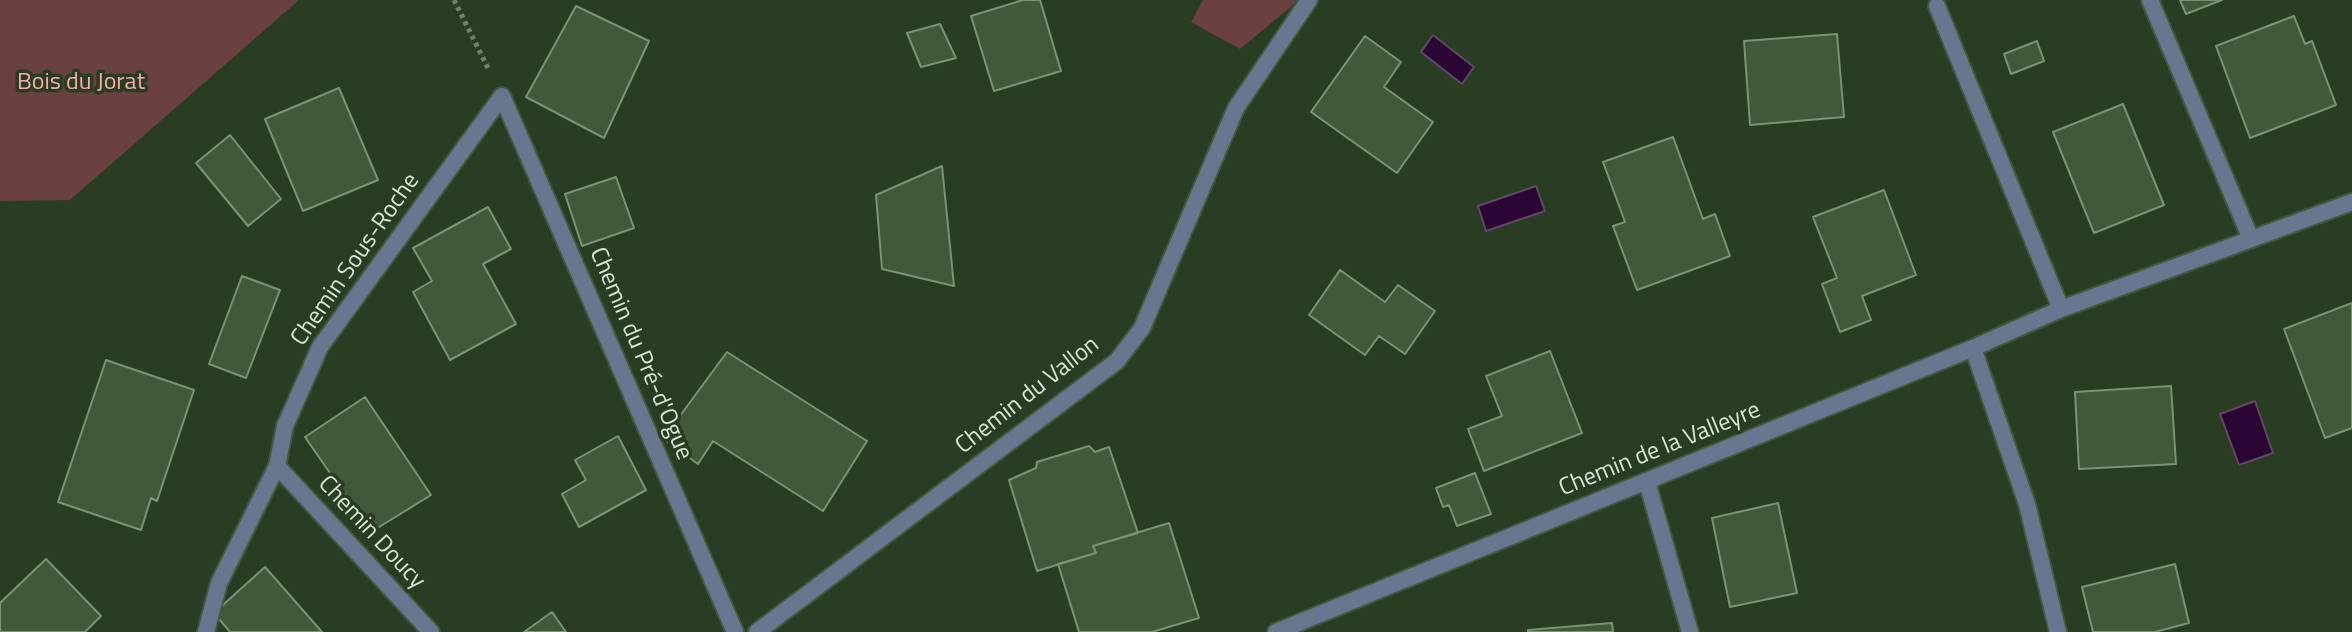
<!DOCTYPE html>
<html>
<head>
<meta charset="utf-8">
<style>
  body { margin:0 }
  canvas { display:block; background:#283d22 }
</style>
</head>
<body>
<canvas width="2352" height="632"></canvas>
<script>
const ctx = document.querySelector('canvas').getContext('2d');
ctx.lineJoin = 'round';
function fill(path, color) { ctx.fillStyle = color; ctx.fill(path, 'evenodd'); }
function trace(path, color, width, dash) { ctx.strokeStyle = color; ctx.lineWidth = width; ctx.lineCap = dash ? 'butt' : 'round'; ctx.setLineDash(dash || []); ctx.stroke(path); }
function label(font, color, halo, rows, align = 'center') {
  ctx.font = font + ' "Titillium Web",sans-serif'; ctx.lineWidth = 7; ctx.setLineDash([]); ctx.textBaseline = 'middle'; ctx.strokeStyle = halo; ctx.fillStyle = color; for (const [text, x, y, turn = 0] of rows) {
    ctx.save(); ctx.translate(x, y); ctx.rotate((+turn || 0) * Math.PI / 180); ctx.textAlign = isNaN(turn) ? turn : align; if (halo) ctx.strokeText(text, 0, 0); ctx.fillText(text, 0, 0); ctx.restore();
  }
}
fill(new Path2D(`
  M 0,0 L 299,0 L 70,200 L 0,201 Z
  M 1203,0 L 1299,0 L 1240,49 L 1191,22 Z`), '#6a4041');
const water = new Path2D(`
  M 1433,35 L 1474,67 L 1462,84 L 1421,52 Z
  M 1536,186 L 1545,211 L 1486,231 L 1478,206 Z
  M 2255,401 L 2273,453 L 2239,465 L 2220,414 Z`);
fill(water, '#2b0634');
trace(water, '#5f4964', 2);
const building = new Path2D(`
  M 1023,0 L 1040,0 L 1061,71 L 994,91 L 971,16 Z
  M 2180,0 L 2222,0 L 2186,14 Z
  M 576,6 L 649,41 L 604,138 L 526,97 Z
  M 2294,16 L 2305,44 L 2312,41 L 2336,105 L 2250,138 L 2216,46 Z
  M 940,24 L 956,58 L 921,67 L 907,33 Z
  M 1837,34 L 1844,117 L 1750,125 L 1744,41 Z
  M 1365,36 L 1401,62 L 1384,87 L 1433,122 L 1397,173 L 1311,112 Z
  M 2037,41 L 2044,61 L 2011,74 L 2004,54 Z
  M 339,88 L 378,180 L 303,211 L 265,119 Z
  M 2123,104 L 2164,205 L 2094,233 L 2053,132 Z
  M 230,135 L 281,199 L 248,226 L 196,163 Z
  M 1673,137 L 1703,219 L 1715,214 L 1730,256 L 1637,290 L 1613,226 L 1625,222 L 1603,162 Z
  M 942,166 L 954,286 L 882,269 L 876,195 Z
  M 616,177 L 634,228 L 582,246 L 565,194 Z
  M 1884,190 L 1916,275 L 1862,296 L 1871,320 L 1840,332 L 1822,284 L 1837,278 L 1813,217 Z
  M 488,207 L 511,249 L 483,264 L 516,324 L 450,360 L 413,292 L 432,281 L 413,248 Z
  M 1340,270 L 1385,302 L 1398,285 L 1435,311 L 1405,354 L 1379,336 L 1365,355 L 1309,315 Z
  M 242,276 L 280,290 L 246,378 L 209,364 Z
  M 2352,303 L 2352,428 L 2325,438 L 2284,329 Z
  M 1550,351 L 1582,433 L 1484,471 L 1468,429 L 1502,416 L 1486,376 Z
  M 727,352 L 867,441 L 823,511 L 713,441 L 698,464 L 663,439 Z
  M 106,360 L 194,390 L 157,501 L 151,498 L 141,530 L 58,502 Z
  M 2171,386 L 2176,464 L 2079,469 L 2075,392 Z
  M 365,397 L 431,495 L 371,532 L 305,437 Z
  M 618,436 L 646,490 L 579,527 L 562,494 L 586,480 L 575,460 Z
  M 1089,446 L 1095,452 L 1109,447 L 1138,533 L 1093,546 L 1096,553 L 1037,571 L 1009,480 L 1036,468 L 1037,462 Z
  M 1475,473 L 1491,514 L 1457,526 L 1449,505 L 1443,507 L 1436,488 Z
  M 1778,503 L 1797,593 L 1730,607 L 1712,518 Z
  M 1169,523 L 1199,618 L 1152,632 L 1079,632 L 1058,564 L 1096,553 L 1093,546 Z
  M 46,559 L 101,616 L 85,632 L 0,632 L 0,603 Z
  M 2175,564 L 2189,623 L 2155,632 L 2093,632 L 2082,587 Z
  M 265,567 L 322,632 L 230,632 L 214,613 Z
  M 552,612 L 566,632 L 524,632 Z
  M 1612,623 L 1613,632 L 1528,632 L 1528,630 Z`);
fill(building, '#41583b');
trace(building, '#7a9374', 2);
const lane = new Path2D(`
  M 2150,0 L 2251,239
  M 1937,6 L 2061,309
  M 1973,348 L 2027,504 L 2058,632
  M 1647,482 L 1690,632
  M 206,632 L 219,583 L 277,466`);
const street = new Path2D(`
  M 502,96 L 735,632
  M 431,632 L 277,466 L 285,426 L 320,347 L 502,96
  M 757,632 L 1117,361 L 1142,328 L 1236,108 L 1309,0
  M 1276,632 L 1973,348 L 2061,309 L 2352,202`);
trace(lane, '#44583f', 20);
trace(street, '#44583f', 20);
trace(new Path2D(`
  M 454,0 L 489,70`), '#70826b', 5, [4, 4]);
trace(lane, '#68778f', 16);
trace(street, '#68778f', 16);
label('24px', '#faa9aa', '#283d22', [
  ["Bois du Jorat",81,83]
]);
label('24px', '#d9e6d5', '#283d22', [
  ["Chemin Sous-Roche",356,260,-55],
  ["Chemin du Pré-d'Ogue",640,354,67],
  ["Chemin du Vallon",1028,396,-38],
  ["Chemin de la Valleyre",1660,450,-22],
  ["Chemin Doucy",371,533,47]
]);
</script>
</body>
</html>
